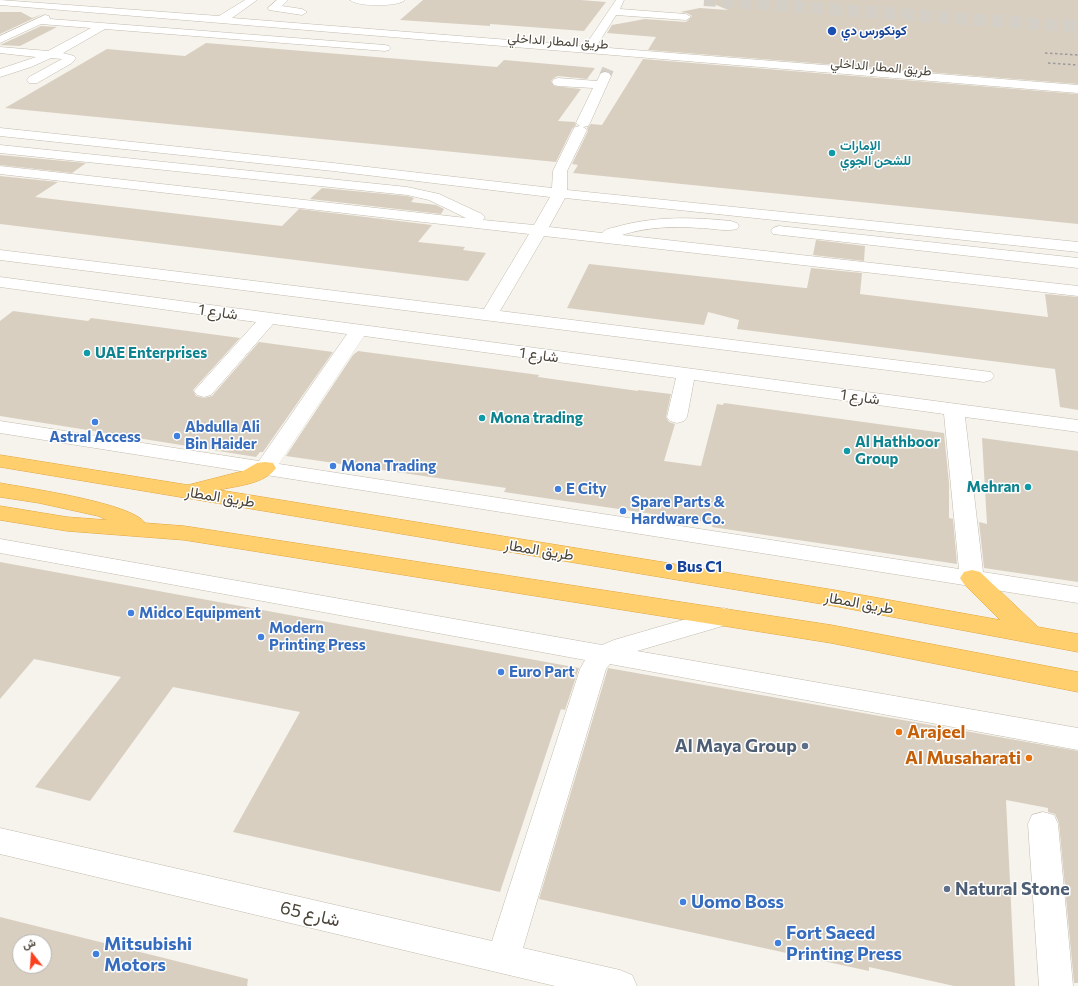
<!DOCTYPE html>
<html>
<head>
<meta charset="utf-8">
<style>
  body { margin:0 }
  #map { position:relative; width:1078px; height:986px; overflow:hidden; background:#f6f3ec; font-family:Commissioner,Vazirmatn,sans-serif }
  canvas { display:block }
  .north { position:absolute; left:12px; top:934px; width:40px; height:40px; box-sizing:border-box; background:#fff; border:1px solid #b7b4b0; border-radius:50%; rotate:343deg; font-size:11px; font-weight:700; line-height:16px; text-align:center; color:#4b4439 }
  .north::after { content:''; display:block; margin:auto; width:14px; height:18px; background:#fc3f1d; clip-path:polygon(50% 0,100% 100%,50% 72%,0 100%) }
</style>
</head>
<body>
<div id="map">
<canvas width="1078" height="986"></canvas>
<div class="north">ش</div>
</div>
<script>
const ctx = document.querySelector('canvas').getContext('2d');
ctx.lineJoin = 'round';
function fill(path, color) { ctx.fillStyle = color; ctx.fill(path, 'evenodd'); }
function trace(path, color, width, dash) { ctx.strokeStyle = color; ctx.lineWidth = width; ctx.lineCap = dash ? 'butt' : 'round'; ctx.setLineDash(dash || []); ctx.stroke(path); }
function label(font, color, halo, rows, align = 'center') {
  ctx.font = font + ' Commissioner,Vazirmatn,sans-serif'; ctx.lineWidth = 3; ctx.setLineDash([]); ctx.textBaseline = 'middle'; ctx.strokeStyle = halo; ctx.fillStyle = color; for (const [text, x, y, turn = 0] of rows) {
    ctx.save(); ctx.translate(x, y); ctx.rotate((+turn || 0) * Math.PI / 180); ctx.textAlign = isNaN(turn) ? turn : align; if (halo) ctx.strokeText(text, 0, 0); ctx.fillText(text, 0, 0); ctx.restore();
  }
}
fill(new Path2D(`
  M 423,0 L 580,0 L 606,2 L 584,31 L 490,24 L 490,26 L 400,20 Z
  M 704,0 L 1078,0 L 1078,84 L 648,50 L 656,37 L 607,33 L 612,25 L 645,19 L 686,22 L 692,16 L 687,13 L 680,12 L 700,8 L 728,10 Z
  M 0,12 L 21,12 L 32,18 L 43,14 L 0,34 Z
  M 41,26 L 57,27 L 20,46 L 0,45 Z
  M 206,43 L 497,67 L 504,60 L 595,68 L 587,79 L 558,76 L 554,78 L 551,81 L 554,86 L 581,89 L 558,121 L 575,122 L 576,125 L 572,129 L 556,162 L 5,108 L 107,49 L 185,56 Z
  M 643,59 L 1078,94 L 1078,224 L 573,173 L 578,165 L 572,164 L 588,131 L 587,128 L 591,124 L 602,125 Z
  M 0,155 L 86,163 L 72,173 L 0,165 Z
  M 0,176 L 58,182 L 35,197 L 282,226 L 299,209 L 432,225 L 418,242 L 465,247 L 463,250 L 486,253 L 468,281 L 0,224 Z
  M 322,188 L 407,196 L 414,198 L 411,202 L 436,205 L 444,209 L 441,214 L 310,199 Z
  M 816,240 L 865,246 L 864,261 L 813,255 Z
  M 589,264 L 805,288 L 807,288 L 811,268 L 862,273 L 860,294 L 1048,317 L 1045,294 L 1078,297 L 1078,410 L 1060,407 L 1055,369 L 737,329 L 739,320 L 708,312 L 704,325 L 567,308 Z
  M 13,311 L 88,321 L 91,318 L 240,338 L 193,390 L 196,396 L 204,398 L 212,396 L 259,342 L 333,352 L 263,452 L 260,452 L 256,457 L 0,416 L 0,321 Z
  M 358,351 L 539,375 L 538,377 L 638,391 L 638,390 L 671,394 L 666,417 L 669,422 L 675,424 L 664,461 L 701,466 L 717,404 L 723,405 L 724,403 L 944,433 L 949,483 L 949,518 L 953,519 L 957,564 L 712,527 L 713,523 L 504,492 L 506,488 L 286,456 L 353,355 Z
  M 982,438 L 1078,451 L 1078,582 L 984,568 L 979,522 L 987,524 Z
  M 0,562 L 579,668 L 565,710 L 561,709 L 500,892 L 233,832 L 300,712 L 173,687 L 90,801 L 35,787 L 121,677 L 34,659 L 0,699 Z
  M 608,668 L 1078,751 L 1078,983 L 1074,983 L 1059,823 L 1055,814 L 1048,812 L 1048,808 L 1006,800 L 1015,986 L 954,986 L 869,967 L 869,971 L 539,899 Z
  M 0,917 L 248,979 L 247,986 L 0,986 ZM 20,942 L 44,942 L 44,966 L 20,966 Z`), '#d8cfc1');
trace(new Path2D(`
  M 704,0 L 1078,27
  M 605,76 L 608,69`), '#d4d0c8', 12, [12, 6]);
const minor = new Path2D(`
  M 0,0 L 219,16 L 245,0 L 257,0 L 232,18 L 585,46 L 616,0 L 624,0 L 620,9 L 686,14 L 691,17 L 686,20 L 616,15 L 596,47 L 1078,85 L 1078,93 L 0,5 Z
  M 277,0 L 288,0 L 282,6 L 302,9 L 307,12 L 302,15 L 269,10 L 268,8 Z
  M 350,0 L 405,0 C 399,7 356,7 350,0 Z
  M 45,15 L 49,16 L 50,19 L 385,45 L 389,46 L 391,48 L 389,50 L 385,51 L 105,29 L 63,53 L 74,56 L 76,58 L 72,63 L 37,83 L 29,83 L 27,80 L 29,77 L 62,59 L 51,58 L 31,67 L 0,77 L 0,69 L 36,57 L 0,53 L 0,47 L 48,51 L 91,28 L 41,24 L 0,43 L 0,36 Z
  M 605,72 L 609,73 L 611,76 L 590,123 L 588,126 L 583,127 L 587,130 L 567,171 L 567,190 L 1078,242 L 1078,252 L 565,198 L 549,227 L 602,233 C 605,229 611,228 616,227 C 653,216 693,217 731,221 L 737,223 L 739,226 L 737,229 C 725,232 711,228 699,228 C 674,226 647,227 622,235 L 1078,286 L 1078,296 L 544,236 L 500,311 L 991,372 L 994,376 L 991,380 L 984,382 L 0,260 L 0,250 L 484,309 L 529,234 L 0,174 L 0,166 L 466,218 L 429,200 L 407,195 L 0,153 L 0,145 L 407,187 L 439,194 L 482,214 L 485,217 L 483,220 L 534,225 L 550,197 L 333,171 L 0,136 L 0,128 L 333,163 L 552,188 L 553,171 L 573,130 L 575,127 L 580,126 L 576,123 L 593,88 L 558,86 L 554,85 L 552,82 L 554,79 L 558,78 L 597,81 L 601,73 Z
  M 779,226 L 1078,258 L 1078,268 L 773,234 L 771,231 L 773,228 Z
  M 0,277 L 1078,420 L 1078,432 L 965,417 L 983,572 L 1078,587 L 1078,603 L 0,433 L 0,421 L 259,461 L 347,334 L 273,324 L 211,395 L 204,397 L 197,395 L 194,391 L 256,322 L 0,287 ZM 364,336 L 676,378 L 667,417 L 670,421 L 677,423 L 684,421 L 687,417 L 694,380 L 944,414 L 959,569 L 279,464 Z
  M 0,539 L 602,645 L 614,640 L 724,608 L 733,611 L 736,617 L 733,623 L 637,651 L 1078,728 L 1078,750 L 610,664 L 606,669 L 523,948 L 620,970 L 632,975 L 637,986 L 555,986 L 0,854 L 0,828 L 492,941 L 580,669 L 585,660 L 0,553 Z
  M 1043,812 L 1054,815 L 1058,824 L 1073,986 L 1039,986 L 1028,824 L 1032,815 Z`);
const highway = new Path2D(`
  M 0,455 L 188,485 L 243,471 L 257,463 L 265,462 L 273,463 L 276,468 C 265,484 236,486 219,490 L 834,590 L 1000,620 L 964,584 L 960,578 L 964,572 L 972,570 L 980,572 L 1038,627 L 1078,634 L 1078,652 L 834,606 L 0,467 Z
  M 0,483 C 27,488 132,503 145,523 L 184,526 L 831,625 L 1078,672 L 1078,692 L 831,643 L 724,626 L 184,540 L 67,531 L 0,520 L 0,506 L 67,517 L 107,520 L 98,516 L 39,503 L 0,497 Z`);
trace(minor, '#c2bbae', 1);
trace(highway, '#e0a43c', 1);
fill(minor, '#fff');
fill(highway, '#ffcf6e');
trace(new Path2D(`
  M 1045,53 L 1078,55
  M 1048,63 L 1078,65`), '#9a9a9a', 1.5, [2.5, 2.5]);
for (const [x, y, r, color] of [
  [832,31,5,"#1a4fb4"],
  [832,153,4,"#0f9aa8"],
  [87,353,4,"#0f9aa8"],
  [482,418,4,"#0f9aa8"],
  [95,422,4,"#3f7fe0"],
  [177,436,4,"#3f7fe0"],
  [847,451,4,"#0f9aa8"],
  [333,466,4,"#3f7fe0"],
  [1028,487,4,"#0f9aa8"],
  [558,489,4,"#3f7fe0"],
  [623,511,4,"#3f7fe0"],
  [669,567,4,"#1a4fb4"],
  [131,613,4,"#3f7fe0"],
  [261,637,4,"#3f7fe0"],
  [501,672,4,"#3f7fe0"],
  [899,732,4,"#e8710a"],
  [805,746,4,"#5c6f8a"],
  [1029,758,4,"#e8710a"],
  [947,889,4,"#5c6f8a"],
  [683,902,4,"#3f7fe0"],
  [778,943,4,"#3f7fe0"],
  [96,954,4,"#3f7fe0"]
]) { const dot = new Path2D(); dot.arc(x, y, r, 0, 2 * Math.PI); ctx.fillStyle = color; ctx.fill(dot); trace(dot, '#fff', 1.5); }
label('bold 13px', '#164399', '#fff', [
  ["كونكورس دي",841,31]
], 'left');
label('13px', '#4b4439', '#fff', [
  ["طريق المطار الداخلي",558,41,4],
  ["طريق المطار الداخلي",881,67,5]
]);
label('bold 13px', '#0d838f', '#fff', [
  ["الإمارات",840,146],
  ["للشحن الجوي",840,161]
], 'left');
label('15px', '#4b4439', '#fff', [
  ["شارع 1",218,312,8],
  ["شارع 1",539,355,7],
  ["شارع 1",860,397,8],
  ["طريق المطار",220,497,9],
  ["طريق المطار",539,550,9],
  ["طريق المطار",859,603,10]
]);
label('bold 15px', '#0d838f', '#fff', [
  ["UAE Enterprises",95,353],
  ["Mona trading",490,418],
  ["Al Hathboor",855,442],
  ["Group",855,459],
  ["Mehran",1020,487,"right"]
], 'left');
label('bold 15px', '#366cbe', '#fff', [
  ["Abdulla Ali",185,427],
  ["Bin Haider",185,444],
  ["Astral Access",95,437,"center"],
  ["Mona Trading",341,466],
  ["E City",566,489],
  ["Spare Parts &",631,502],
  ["Hardware Co.",631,519],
  ["Midco Equipment",139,613],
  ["Modern",269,628],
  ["Printing Press",269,645],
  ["Euro Part",509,672]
], 'left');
label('bold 15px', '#164399', '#fff', [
  ["Bus C1",677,567]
], 'left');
label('bold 18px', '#c56008', '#fff', [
  ["Arajeel",907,732],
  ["Al Musaharati",1021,758,"right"]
], 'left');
label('bold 18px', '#4e5e75', '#fff', [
  ["Al Maya Group",797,746],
  ["Natural Stone",955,889,"left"]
], 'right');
label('bold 18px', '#366cbe', '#fff', [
  ["Uomo Boss",691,902],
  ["Fort Saeed",786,933],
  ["Printing Press",786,954],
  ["Mitsubishi",104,944],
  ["Motors",104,965]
], 'left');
label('18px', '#4b4439', '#fff', [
  ["شارع 65",310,914,13]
]);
</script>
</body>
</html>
